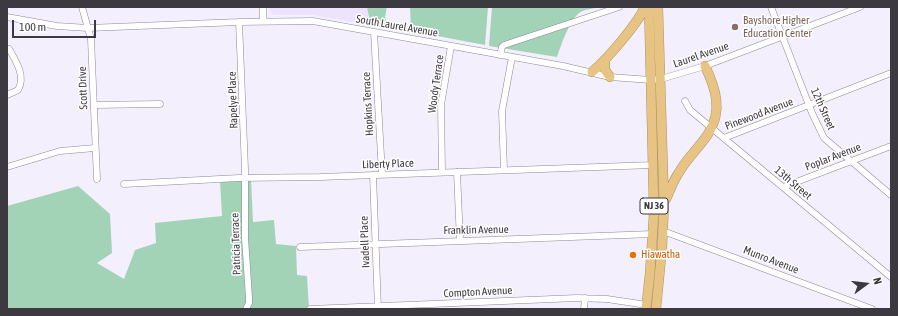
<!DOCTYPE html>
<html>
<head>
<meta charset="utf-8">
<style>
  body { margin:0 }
  #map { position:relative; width:898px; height:316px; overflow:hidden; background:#f4effc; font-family:"Asap Condensed",sans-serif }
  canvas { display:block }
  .frame { position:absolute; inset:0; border:8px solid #3c3941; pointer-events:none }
  .north { position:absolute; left:846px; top:264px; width:40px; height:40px; -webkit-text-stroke:3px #fff; paint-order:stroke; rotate:75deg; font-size:11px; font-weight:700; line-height:16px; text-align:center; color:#3c3941 }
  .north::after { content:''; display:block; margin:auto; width:14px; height:18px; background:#3c3941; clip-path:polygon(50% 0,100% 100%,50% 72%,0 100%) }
  .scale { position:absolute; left:12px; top:20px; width:84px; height:18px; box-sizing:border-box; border:2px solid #3c3941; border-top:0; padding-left:5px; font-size:12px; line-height:14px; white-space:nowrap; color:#3c3941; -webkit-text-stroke:3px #fff; paint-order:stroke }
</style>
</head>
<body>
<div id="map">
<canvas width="898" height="316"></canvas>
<div class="frame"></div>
<div class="north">N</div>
<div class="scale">100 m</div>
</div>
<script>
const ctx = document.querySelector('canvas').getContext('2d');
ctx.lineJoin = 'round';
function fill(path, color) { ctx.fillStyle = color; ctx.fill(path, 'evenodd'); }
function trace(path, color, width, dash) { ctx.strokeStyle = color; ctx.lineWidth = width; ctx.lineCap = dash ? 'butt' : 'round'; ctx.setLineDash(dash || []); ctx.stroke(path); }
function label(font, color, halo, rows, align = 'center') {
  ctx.font = font + ' "Asap Condensed",sans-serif'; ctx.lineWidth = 3; ctx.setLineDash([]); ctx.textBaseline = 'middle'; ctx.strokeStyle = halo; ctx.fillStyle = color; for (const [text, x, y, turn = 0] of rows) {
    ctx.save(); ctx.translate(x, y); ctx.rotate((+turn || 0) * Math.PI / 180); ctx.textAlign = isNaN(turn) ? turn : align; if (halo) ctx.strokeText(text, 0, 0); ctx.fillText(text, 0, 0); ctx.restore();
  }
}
fill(new Path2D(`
  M 269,7 L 370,7 L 370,25 L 313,15 L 274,15 L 270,12 Z`), '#eee3fe');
fill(new Path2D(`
  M 367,7 L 387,7 L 385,17 L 387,22 C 382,28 378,27 371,26 Z
  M 410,7 L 488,7 L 485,45 L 411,31 Z
  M 492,7 L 607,7 C 598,8 587,8 579,13 C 569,21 561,46 557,57 L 489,46 Z
  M 251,179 L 253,222 L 274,220 L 276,244 L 296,246 L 297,275 L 307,276 L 309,309 L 7,309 L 7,206 L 78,186 L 110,214 L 112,253 L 97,263 L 124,279 L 135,250 L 156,243 L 155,223 L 222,216 L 220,180 Z`), '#a3d3b6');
const minor = new Path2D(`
  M 82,7 L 91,39 L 97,179
  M 263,7 L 263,21
  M 771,7 L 812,113 L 824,138 L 891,195
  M 7,17 L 57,26 L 88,28 L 239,22 L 313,21 L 563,66 L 610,77 L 651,80 L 661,79 L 705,66 L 860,7
  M 239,22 L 245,169 L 245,238 L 249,298 L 249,303 L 246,309
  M 374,32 L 382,174
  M 500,55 L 502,47 L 504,45 L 619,7
  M 7,95 L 18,90 C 26,76 16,61 9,49
  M 685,101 L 690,110 L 891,277
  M 94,105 L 160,104
  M 724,138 L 891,73
  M 7,167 L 60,151 L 95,148
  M 504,170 L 502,111 L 512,57
  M 442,172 L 441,105 L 451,46
  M 457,172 L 460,241
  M 373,175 L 378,309
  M 124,184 L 239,178 L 320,177 L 653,165
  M 783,187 L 891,146
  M 663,231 L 872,309
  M 300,247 L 653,234
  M 310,309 L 577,298 L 607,299 L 647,305
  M 584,309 L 585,298`);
const highway = new Path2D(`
  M 605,61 L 605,70 L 610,77
  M 592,72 C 608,58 636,26 645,7
  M 666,199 C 670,191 673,181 678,174 C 686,159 699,148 708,134 C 723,111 716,89 705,66
  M 646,309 L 650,273 L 654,213 L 649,7
  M 656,309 L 662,248 L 664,204 L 658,7`);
trace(minor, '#8e8799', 7);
trace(highway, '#ab936c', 10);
trace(minor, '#fff', 6);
trace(highway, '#e7c483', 9);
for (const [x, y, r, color] of [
  [735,27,4,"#8d6e63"],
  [633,255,4,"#e8710a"]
]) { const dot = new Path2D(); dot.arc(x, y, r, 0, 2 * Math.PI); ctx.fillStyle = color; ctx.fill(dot); trace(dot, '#fff', 1.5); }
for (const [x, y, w] of [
  [654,206,28]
]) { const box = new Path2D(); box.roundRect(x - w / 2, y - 8, w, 16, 3); ctx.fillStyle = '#fff'; ctx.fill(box); trace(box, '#3c3941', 1); }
label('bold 10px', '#3c3941', null, [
  ["NJ 36",654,206]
]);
label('11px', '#785e54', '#fff', [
  ["Bayshore Higher",743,21],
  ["Education Center",743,34]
], 'left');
label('11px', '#3c3941', '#fff', [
  ["South Laurel Avenue",397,26,10],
  ["Laurel Avenue",701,55,-19],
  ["Woody Terrace",436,84,-82],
  ["Scott Drive",83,88,-92],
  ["Rapelye Place",233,100,-92],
  ["Hopkins Terrace",368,104,-93],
  ["12th Street",823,109,66],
  ["Pinewood Avenue",759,114,-21],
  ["Poplar Avenue",833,157,-21],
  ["Liberty Place",388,164,-2],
  ["13th Street",793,183,40],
  ["Franklin Avenue",476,230,-1],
  ["Ivadell Place",365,242,-92],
  ["Patricia Terrace",236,244,-92],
  ["Munro Avenue",771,260,21],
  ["Compton Avenue",478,292,-3]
]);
label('11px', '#c56008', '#fff', [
  ["Hiawatha",641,255]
], 'left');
</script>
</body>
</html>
